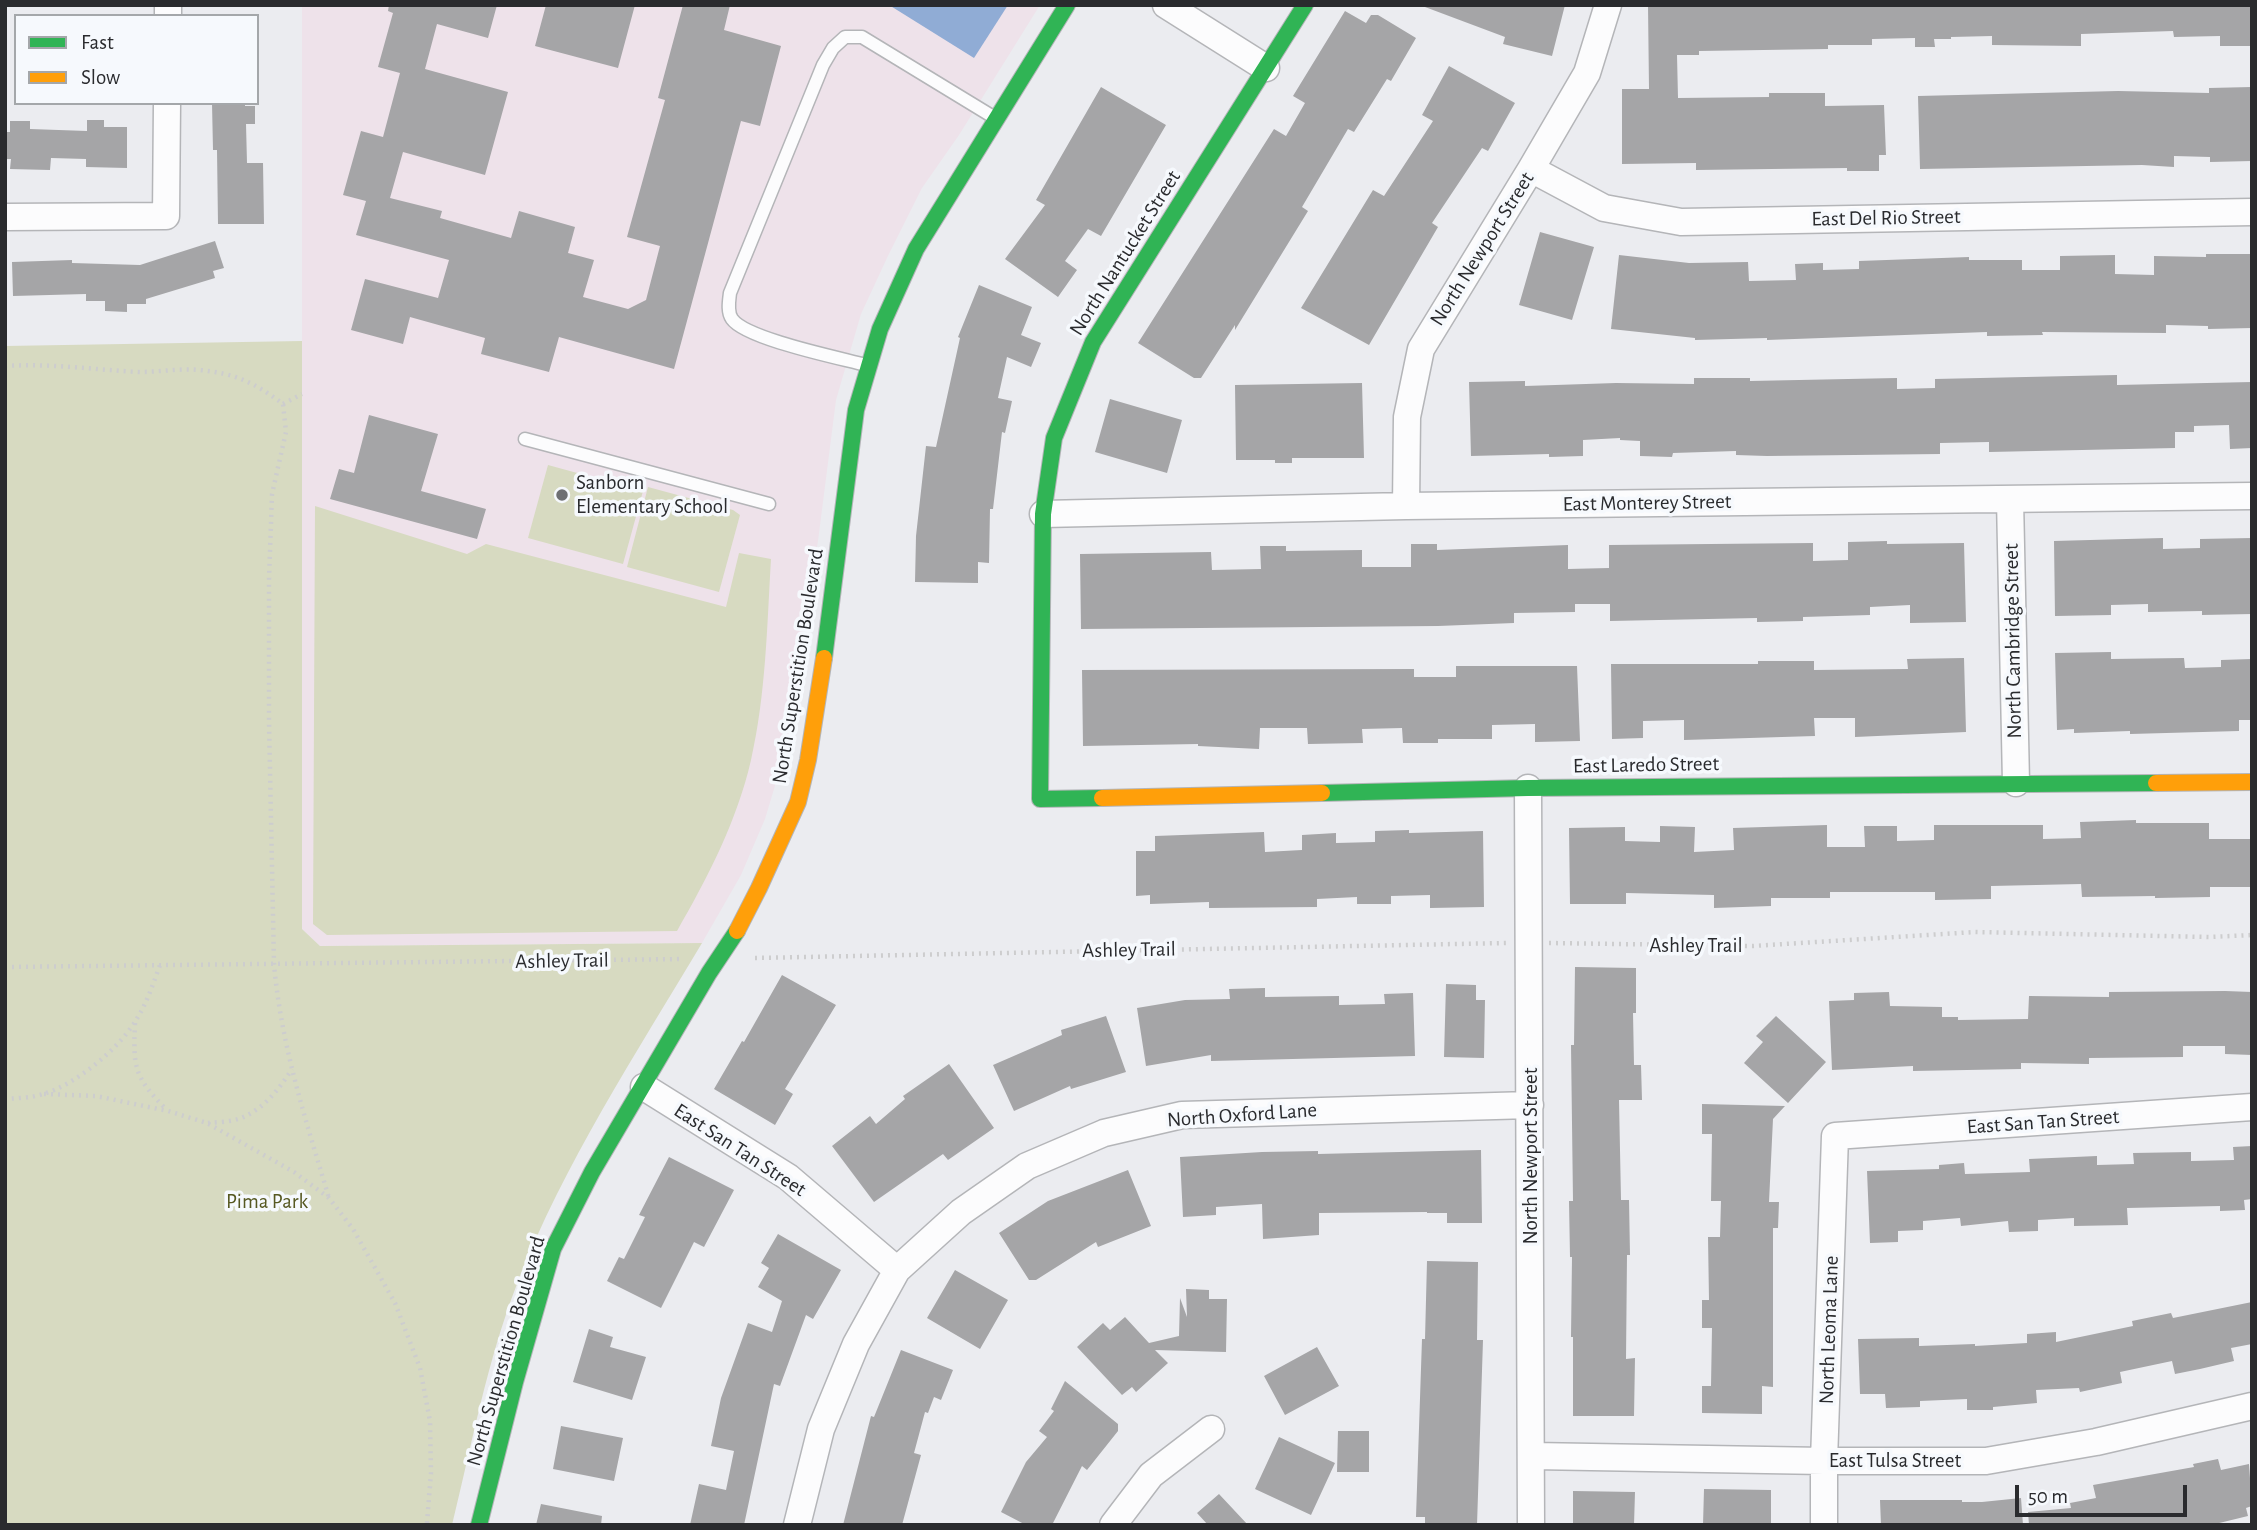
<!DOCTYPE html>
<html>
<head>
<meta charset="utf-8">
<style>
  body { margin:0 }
  #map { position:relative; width:2257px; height:1530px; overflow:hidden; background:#ebecf0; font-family:"Alegreya Sans",sans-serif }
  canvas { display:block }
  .frame { position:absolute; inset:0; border:7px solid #2a2b2e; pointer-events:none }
  .legend { position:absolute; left:14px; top:14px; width:245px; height:91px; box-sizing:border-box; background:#f6f9fd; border:2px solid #a4a7aa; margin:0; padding:9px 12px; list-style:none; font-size:21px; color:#2a2b2e }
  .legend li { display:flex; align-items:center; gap:14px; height:35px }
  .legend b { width:35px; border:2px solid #a4a7aa }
  .scale { position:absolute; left:2015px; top:1485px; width:172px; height:32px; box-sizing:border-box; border:4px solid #2a2b2e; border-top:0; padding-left:9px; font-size:21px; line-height:24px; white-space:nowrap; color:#2a2b2e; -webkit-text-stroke:5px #f6f9fd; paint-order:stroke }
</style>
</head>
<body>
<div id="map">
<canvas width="2257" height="1530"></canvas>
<div class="frame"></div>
<ul class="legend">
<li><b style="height:9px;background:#30b455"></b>Fast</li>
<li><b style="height:9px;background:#ff9f0a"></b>Slow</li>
</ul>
<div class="scale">50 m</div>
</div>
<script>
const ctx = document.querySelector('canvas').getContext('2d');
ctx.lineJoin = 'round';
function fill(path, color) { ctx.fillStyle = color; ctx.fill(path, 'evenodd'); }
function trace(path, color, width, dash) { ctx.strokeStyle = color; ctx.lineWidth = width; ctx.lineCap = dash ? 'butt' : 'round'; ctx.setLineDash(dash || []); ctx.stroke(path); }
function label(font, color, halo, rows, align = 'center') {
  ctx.font = font + ' "Alegreya Sans",sans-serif'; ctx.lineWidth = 7; ctx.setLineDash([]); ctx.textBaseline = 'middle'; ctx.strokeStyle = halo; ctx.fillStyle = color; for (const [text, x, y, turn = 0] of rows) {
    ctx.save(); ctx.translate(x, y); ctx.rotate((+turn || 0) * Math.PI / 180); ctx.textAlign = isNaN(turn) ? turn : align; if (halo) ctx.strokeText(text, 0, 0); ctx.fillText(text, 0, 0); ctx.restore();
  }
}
fill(new Path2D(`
  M 302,5 L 1040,5 L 959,135 L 922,188 L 887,258 L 861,314 L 836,400 L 818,541 L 806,607 L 797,691 L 786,749 L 765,819 L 741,875 L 702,943 L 320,946 L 302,929 Z`), '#eee2ea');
fill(new Path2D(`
  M 302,341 L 302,929 L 320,946 L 702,943 C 636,1054 564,1163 517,1284 C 487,1361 472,1444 452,1525 L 5,1525 L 5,346 Z
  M 548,465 L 643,491 L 623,564 L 528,538 Z
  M 648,487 L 733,510 L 740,515 L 719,592 L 627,567 Z
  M 315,506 L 467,554 L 486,544 L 726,607 L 739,553 L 771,559 C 767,626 766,694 751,760 C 737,821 708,877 677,931 L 327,935 L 313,924 Z`), '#d7dac1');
fill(new Path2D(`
  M 889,5 L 1008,5 L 974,58 Z`), '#90acd5');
fill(new Path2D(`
  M 389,5 L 497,5 L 488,38 L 437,24 L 425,69 L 508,92 L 485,175 L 403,152 L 390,198 L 442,211 L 440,218 L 511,238 L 519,211 L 575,227 L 568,253 L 594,260 L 583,297 L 628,309 L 646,300 L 660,246 L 627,237 L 665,100 L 658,98 L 683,5 L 730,5 L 724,30 L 781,46 L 760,126 L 741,121 L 674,369 L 559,337 L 549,372 L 481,354 L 485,338 L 410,317 L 403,344 L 351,330 L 365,279 L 438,298 L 449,260 L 356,235 L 366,201 L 343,195 L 361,131 L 383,137 L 400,73 L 378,67 L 393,13 L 388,11 Z
  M 546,5 L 635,5 L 618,68 L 535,46 Z
  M 1425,5 L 1565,5 L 1552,56 L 1503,44 L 1505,37 L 1425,7 Z
  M 1648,5 L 2252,5 L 2252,46 L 2220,46 L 2220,36 L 2174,37 L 2173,31 L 2081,34 L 2081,46 L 1992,45 L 1992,36 L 1951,37 L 1951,39 L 1934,39 L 1935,47 L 1915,47 L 1915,38 L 1872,39 L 1872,45 L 1828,45 L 1828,49 L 1699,51 L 1699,55 L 1677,55 L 1678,98 L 1769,97 L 1769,93 L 1825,93 L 1825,106 L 1884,105 L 1886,155 L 1879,155 L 1879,171 L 1847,171 L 1847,168 L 1696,170 L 1696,163 L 1622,164 L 1622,89 L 1649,89 Z
  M 1345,11 L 1366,23 L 1371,15 L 1378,15 L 1416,38 L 1391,81 L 1387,79 L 1354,132 L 1348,129 L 1302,207 L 1308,211 L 1235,330 L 1235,325 L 1201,378 L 1194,378 L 1138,343 L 1274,129 L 1286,136 L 1305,103 L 1293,96 Z
  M 1449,66 L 1515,103 L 1488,151 L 1482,148 L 1432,223 L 1438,227 L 1369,345 L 1301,308 L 1373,190 L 1384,196 L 1433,121 L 1422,115 Z
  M 1101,87 L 1166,125 L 1101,236 L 1088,229 L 1065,261 L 1077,270 L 1058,297 L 1005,259 L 1045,205 L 1036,200 Z
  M 2252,87 L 2252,161 L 2210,162 L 2210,157 L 2174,156 L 2174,167 L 2142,165 L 1920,169 L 1918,96 L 2118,91 L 2209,93 L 2209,88 Z
  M 212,103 L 245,103 L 245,106 L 255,106 L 255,124 L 246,124 L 247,163 L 263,163 L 264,224 L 218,224 L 217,150 L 213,150 Z
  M 87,120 L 104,120 L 104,127 L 127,127 L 127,168 L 86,167 L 86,159 L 51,158 L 50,170 L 10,169 L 11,159 L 5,159 L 5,132 L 10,132 L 10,121 L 30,121 L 30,129 L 87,131 Z
  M 1540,232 L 1594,247 L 1572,320 L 1519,305 Z
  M 215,241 L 224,268 L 213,271 L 215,278 L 146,299 L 146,304 L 127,304 L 127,312 L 105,311 L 105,301 L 86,301 L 86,294 L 13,296 L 12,262 L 72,260 L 72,263 L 140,265 Z
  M 2206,254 L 2252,254 L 2252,328 L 2208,329 L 2208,326 L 2166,325 L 2166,333 L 2042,332 L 2043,335 L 1987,336 L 1987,332 L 1767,340 L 1767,338 L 1695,340 L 1695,338 L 1611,329 L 1619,255 L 1689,263 L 1748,262 L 1749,281 L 1796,280 L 1795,264 L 1823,263 L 1823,270 L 1859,269 L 1859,261 L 1969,257 L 1969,260 L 2022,260 L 2022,270 L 2060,270 L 2060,256 L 2115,255 L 2115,274 L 2154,275 L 2154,256 L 2206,257 Z
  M 979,285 L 1032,307 L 1021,335 L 1041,343 L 1031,367 L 1007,357 L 998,398 L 1012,401 L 1005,433 L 1002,432 L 993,509 L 990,509 L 989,563 L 978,562 L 978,583 L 915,582 L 916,536 L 926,446 L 936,447 L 960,338 L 958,337 Z
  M 2117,375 L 2117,385 L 2252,382 L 2252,448 L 2230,449 L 2229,425 L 2194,426 L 2194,432 L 2175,432 L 2175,448 L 1989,452 L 1989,442 L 1940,443 L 1940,454 L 1767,456 L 1736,455 L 1736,451 L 1673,453 L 1672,457 L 1640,456 L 1640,441 L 1620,440 L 1620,438 L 1583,440 L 1583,456 L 1549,457 L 1549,454 L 1471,456 L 1469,382 L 1525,381 L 1525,386 L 1616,383 L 1694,384 L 1694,378 L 1750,378 L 1750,381 L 1897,378 L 1897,389 L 1935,388 L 1935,379 Z
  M 1362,383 L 1364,458 L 1292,458 L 1292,463 L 1275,463 L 1275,460 L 1236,460 L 1235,385 Z
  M 1110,399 L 1182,420 L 1167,473 L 1095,452 Z
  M 369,415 L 438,434 L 421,491 L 486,509 L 477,539 L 330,499 L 339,469 L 354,473 Z
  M 2163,538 L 2163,549 L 2200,548 L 2200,539 L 2252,538 L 2252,614 L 2202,615 L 2202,611 L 2148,612 L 2148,604 L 2111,605 L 2111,615 L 2055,616 L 2054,541 Z
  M 1887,541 L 1887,544 L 1964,543 L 1966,622 L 1910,623 L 1910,605 L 1870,607 L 1870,615 L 1803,617 L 1803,621 L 1757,622 L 1757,618 L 1610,621 L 1610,604 L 1575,604 L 1575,612 L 1514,613 L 1514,623 L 1438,626 L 1081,629 L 1080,554 L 1211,552 L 1212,570 L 1261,569 L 1260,546 L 1286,546 L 1286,551 L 1362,550 L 1362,567 L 1411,567 L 1411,544 L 1437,544 L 1437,550 L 1568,545 L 1568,569 L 1609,568 L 1609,545 L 1813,543 L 1813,561 L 1848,560 L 1848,542 Z
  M 2111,652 L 2111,659 L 2184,658 L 2185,668 L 2221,667 L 2221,660 L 2252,659 L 2252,720 L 2239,720 L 2239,731 L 2130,734 L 2130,731 L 2074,733 L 2074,729 L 2057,730 L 2055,653 Z
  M 1964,658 L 1966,732 L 1855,737 L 1855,718 L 1814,718 L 1815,736 L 1684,740 L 1684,720 L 1643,721 L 1643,738 L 1612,739 L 1611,664 L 1758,664 L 1758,661 L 1814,661 L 1814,670 L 1908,669 L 1907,659 Z
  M 1456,666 L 1577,666 L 1580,741 L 1535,742 L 1535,724 L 1492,725 L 1492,739 L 1438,739 L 1438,743 L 1403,743 L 1402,728 L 1362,729 L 1363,743 L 1308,744 L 1307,728 L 1260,728 L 1259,749 L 1198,746 L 1198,744 L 1083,746 L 1082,670 L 1414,669 L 1414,677 L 1456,677 Z
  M 2136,820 L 2136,823 L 2209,823 L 2209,839 L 2252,839 L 2252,887 L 2210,887 L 2210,897 L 2155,898 L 2155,896 L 2082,897 L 2081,884 L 1991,886 L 1991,899 L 1935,900 L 1935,892 L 1830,892 L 1830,898 L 1771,898 L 1771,906 L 1714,908 L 1714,895 L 1626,893 L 1626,904 L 1570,904 L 1569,828 L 1625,827 L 1625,841 L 1660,842 L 1660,826 L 1695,827 L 1694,852 L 1734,850 L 1733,828 L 1827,825 L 1827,847 L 1865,847 L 1864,826 L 1897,826 L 1897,841 L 1934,840 L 1934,825 L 2043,825 L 2043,839 L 2081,838 L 2080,822 Z
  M 1409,830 L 1409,833 L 1483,831 L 1484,907 L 1430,908 L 1430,895 L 1391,896 L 1391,904 L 1357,904 L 1357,897 L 1317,899 L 1317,907 L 1209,908 L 1209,902 L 1150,904 L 1150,895 L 1136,896 L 1136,851 L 1155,851 L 1155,836 L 1264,832 L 1265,852 L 1302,850 L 1302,835 L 1336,833 L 1336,843 L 1375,842 L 1375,831 Z
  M 1575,967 L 1636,968 L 1636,1013 L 1633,1013 L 1634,1065 L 1641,1065 L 1642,1100 L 1619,1100 L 1621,1200 L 1629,1200 L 1630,1255 L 1627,1255 L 1626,1359 L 1635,1358 L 1634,1416 L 1573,1416 L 1573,1337 L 1571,1337 L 1572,1257 L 1570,1257 L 1569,1201 L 1573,1201 L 1571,1045 L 1574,1045 Z
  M 782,975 L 836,1005 L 785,1089 L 793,1094 L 775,1125 L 714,1089 L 742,1041 L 744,1042 Z
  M 1446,984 L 1476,985 L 1476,1000 L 1485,1000 L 1484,1058 L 1444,1057 Z
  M 1265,988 L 1265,997 L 1339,996 L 1339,1005 L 1385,1004 L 1384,994 L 1413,993 L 1415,1056 L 1211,1061 L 1211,1055 L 1146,1066 L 1137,1008 L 1185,1000 L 1230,999 L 1229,989 Z
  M 2225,991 L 2252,992 L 2252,1055 L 2225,1054 L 2225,1046 L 2183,1046 L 2183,1057 L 2089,1058 L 2089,1064 L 2021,1063 L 2021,1069 L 1913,1071 L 1913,1066 L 1832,1070 L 1829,1001 L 1854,1000 L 1854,993 L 1889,992 L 1890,1006 L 1942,1007 L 1942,1017 L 1958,1017 L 1958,1020 L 2028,1019 L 2029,996 L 2109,997 L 2109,992 Z
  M 1106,1016 L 1126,1072 L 1071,1089 L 1070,1086 L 1014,1111 L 993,1065 L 1062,1035 L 1061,1030 Z
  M 1776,1016 L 1826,1062 L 1788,1103 L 1744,1063 L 1763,1042 L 1756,1036 Z
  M 949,1064 L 994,1128 L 948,1160 L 943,1154 L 874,1202 L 832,1146 L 870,1116 L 876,1124 L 905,1099 L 903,1096 Z
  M 1702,1104 L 1785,1106 L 1773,1119 L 1769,1202 L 1779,1202 L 1778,1228 L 1773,1228 L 1773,1387 L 1762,1386 L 1762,1414 L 1702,1413 L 1702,1386 L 1711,1386 L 1712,1328 L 1702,1328 L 1702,1300 L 1709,1300 L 1708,1237 L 1720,1237 L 1721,1201 L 1711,1201 L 1712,1134 L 1702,1134 Z
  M 2252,1146 L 2252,1199 L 2244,1200 L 2245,1210 L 2220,1211 L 2220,1206 L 2127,1208 L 2128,1225 L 2074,1226 L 2074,1218 L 2038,1220 L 2038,1231 L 2009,1232 L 2008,1221 L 1961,1226 L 1960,1218 L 1923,1221 L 1923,1230 L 1898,1231 L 1898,1242 L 1870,1243 L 1867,1171 L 1939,1169 L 1939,1165 L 1964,1163 L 1965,1174 L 2030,1172 L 2029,1159 L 2097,1156 L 2097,1165 L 2134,1164 L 2133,1153 L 2191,1152 L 2191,1161 L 2234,1160 L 2233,1147 Z
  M 1481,1150 L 1482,1223 L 1447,1223 L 1447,1213 L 1427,1213 L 1427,1212 L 1319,1213 L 1319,1235 L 1263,1239 L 1262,1204 L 1216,1207 L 1216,1215 L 1183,1217 L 1180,1157 L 1262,1152 L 1318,1151 L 1318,1154 Z
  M 669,1157 L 734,1190 L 704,1247 L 694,1242 L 661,1308 L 607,1281 L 619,1257 L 624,1259 L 645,1217 L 639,1215 Z
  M 1128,1170 L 1151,1226 L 1098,1247 L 1096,1242 L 1036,1280 L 1029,1280 L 999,1233 L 1048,1201 Z
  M 778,1234 L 841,1270 L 813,1319 L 806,1315 L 780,1386 L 774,1384 L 744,1525 L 690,1525 L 699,1484 L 726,1490 L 734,1451 L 711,1446 L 721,1398 L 748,1323 L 772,1332 L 782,1301 L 758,1287 L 769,1268 L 761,1263 Z
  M 1427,1261 L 1478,1262 L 1477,1340 L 1483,1340 L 1477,1525 L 1425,1525 L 1425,1517 L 1416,1517 L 1422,1339 L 1425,1339 Z
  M 955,1270 L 1008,1300 L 980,1349 L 927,1318 Z
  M 1186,1289 L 1209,1290 L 1209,1299 L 1227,1299 L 1226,1352 L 1155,1350 L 1168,1363 L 1136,1392 L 1132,1387 L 1122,1395 L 1077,1347 L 1103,1323 L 1110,1330 L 1125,1317 L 1149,1343 L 1179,1336 L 1180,1298 L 1187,1317 Z
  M 2252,1302 L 2252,1344 L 2231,1348 L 2234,1361 L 2200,1369 L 2175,1374 L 2172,1361 L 2120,1372 L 2122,1383 L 2080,1392 L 2079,1388 L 2036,1390 L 2037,1403 L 1993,1407 L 1993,1410 L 1967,1410 L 1967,1399 L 1920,1401 L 1920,1407 L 1886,1408 L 1885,1394 L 1860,1394 L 1858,1339 L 1919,1338 L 1919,1346 L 1975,1344 L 1975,1346 L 2027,1343 L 2027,1334 L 2056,1332 L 2056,1342 L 2133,1326 L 2132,1321 L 2171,1313 L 2173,1318 Z
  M 589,1329 L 613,1337 L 610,1347 L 646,1357 L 632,1400 L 573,1382 Z
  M 1317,1347 L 1339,1386 L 1285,1415 L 1264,1376 Z
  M 901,1350 L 953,1370 L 941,1400 L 934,1397 L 928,1413 L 925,1412 L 914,1453 L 921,1455 L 902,1525 L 843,1525 L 871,1416 L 874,1417 Z
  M 1065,1381 L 1118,1424 L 1118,1431 L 1087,1470 L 1082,1466 L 1052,1525 L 1026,1525 L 1001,1512 L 1026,1462 L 1047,1437 L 1039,1431 L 1054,1411 L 1051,1409 Z
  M 561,1426 L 623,1438 L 614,1481 L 553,1469 Z
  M 1338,1431 L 1369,1431 L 1369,1472 L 1337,1472 Z
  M 1279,1437 L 1335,1463 L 1311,1515 L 1255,1489 Z
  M 2218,1459 L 2221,1470 L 2249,1464 L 2252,1506 L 2246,1508 L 2248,1516 L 2211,1525 L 2029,1525 L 2028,1512 L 2071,1508 L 2070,1503 L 2096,1498 L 2093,1485 L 2194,1467 L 2193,1464 Z
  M 1704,1489 L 1771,1490 L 1771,1525 L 1703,1525 Z
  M 1573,1491 L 1635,1492 L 1634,1525 L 1573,1525 Z
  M 1219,1494 L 1248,1525 L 1208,1525 L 1197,1513 Z
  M 2021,1498 L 2023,1525 L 1881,1525 L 1880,1500 L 1962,1500 L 1962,1502 L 1982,1502 Z
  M 541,1504 L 602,1516 L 601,1525 L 536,1525 Z`), '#a5a5a7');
const lane = new Path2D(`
  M 866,365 C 840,358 746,339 732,319 C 727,312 729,301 730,293 L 823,65 L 833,48 L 845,37 L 862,37 L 995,118
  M 525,439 L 769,504`);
const street = new Path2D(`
  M 1166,5 L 1266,68
  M 168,16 L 168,5
  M 1531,169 L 1604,208 L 1681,222 L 2252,212
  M 5,217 L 166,216 L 167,103
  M 2010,499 L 2016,783
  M 1406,506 L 1407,417 L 1421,349 L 1531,169 L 1587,73 L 1608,5
  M 1043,514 L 1406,506 L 2252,496
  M 1528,788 L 1531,1525
  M 644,1087 L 788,1177 L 897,1270
  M 1533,1456 L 1824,1461 L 1986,1461 L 2096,1442 L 2252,1406
  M 797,1525 L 821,1429 L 856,1344 L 897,1270 L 961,1212 L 1027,1166 L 1104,1133 L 1182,1115 L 1530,1105
  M 1113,1525 L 1151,1475 L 1211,1429
  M 1824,1525 L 1824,1461 L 1835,1136 L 2252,1107`);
const fast = new Path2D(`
  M 824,658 L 856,410 L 880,329 L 916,249 L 1067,5
  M 1322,793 L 1528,788 L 2156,783
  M 1102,798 L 1040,799 L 1043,514 L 1054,438 L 1093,342 L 1305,5
  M 479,1525 L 515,1382 L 553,1249 L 592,1172 L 709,973 L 737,931`);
const slow = new Path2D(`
  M 2156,783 L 2252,782
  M 1102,798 L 1322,793
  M 737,931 L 759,888 L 798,802 L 808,760 L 824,658`);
trace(lane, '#b4b5b8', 15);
trace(street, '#b4b5b8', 29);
trace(fast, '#b4b5b8', 18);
trace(slow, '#b4b5b8', 18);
trace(new Path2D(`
  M 5,366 C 53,363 94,370 140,372 C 160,372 180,368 199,370 C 235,373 255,383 283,404 L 286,432 L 272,494 L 269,580 L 269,721 L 274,964 C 281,1045 306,1121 329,1198
  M 283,404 L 302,394
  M 1549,943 L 1753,946 L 1975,932 L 2209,937 L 2252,935
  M 755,958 L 1506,943
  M 5,967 L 683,959
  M 135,1023 C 133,1067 134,1077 166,1109
  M 44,1094 L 96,1096 L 168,1111 L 207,1123 L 294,1172 L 329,1198 L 353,1229 L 395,1303 L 420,1368 L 430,1421 L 431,1473 L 427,1523
  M 5,1099 C 17,1098 31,1098 43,1094 C 75,1085 119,1049 136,1020 C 147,1003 153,984 160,965
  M 208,1123 C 218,1122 231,1122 241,1118 C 264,1109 279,1089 292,1069`), '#cdcdce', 4.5, [2, 5]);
trace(lane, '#fcfcfd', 12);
trace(street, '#fcfcfd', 26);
trace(fast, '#30b455', 16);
trace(slow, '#ff9f0a', 16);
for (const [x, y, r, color] of [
  [562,495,7,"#6e6f72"]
]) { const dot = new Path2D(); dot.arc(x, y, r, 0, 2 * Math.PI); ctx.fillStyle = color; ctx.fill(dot); trace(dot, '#f6f9fd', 2.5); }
label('21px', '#2a2b2e', '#f6f9fd', [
  ["East Del Rio Street",1886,218,-1],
  ["North Newport Street",1482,249,-58],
  ["North Nantucket Street",1125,253,-58],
  ["East Monterey Street",1647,503,-1],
  ["North Cambridge Street",2013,641,-91],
  ["North Superstition Boulevard",798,666,-81],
  ["East Laredo Street",1646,765,-1],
  ["Ashley Trail",1696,946],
  ["Ashley Trail",1129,950,-1],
  ["Ashley Trail",562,961,-1],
  ["North Oxford Lane",1242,1115,-4],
  ["East San Tan Street",2043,1122,-4],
  ["East San Tan Street",740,1150,33],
  ["North Newport Street",1531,1156,-90],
  ["North Leoma Lane",1829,1330,-88],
  ["North Superstition Boulevard",506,1351,-74],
  ["East Tulsa Street",1895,1461]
]);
label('21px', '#2a2b2e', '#f6f9fd', [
  ["Sanborn",576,483],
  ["Elementary School",576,507]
], 'left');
label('21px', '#565821', '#f6f9fd', [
  ["Pima Park",267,1202]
]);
</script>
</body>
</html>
